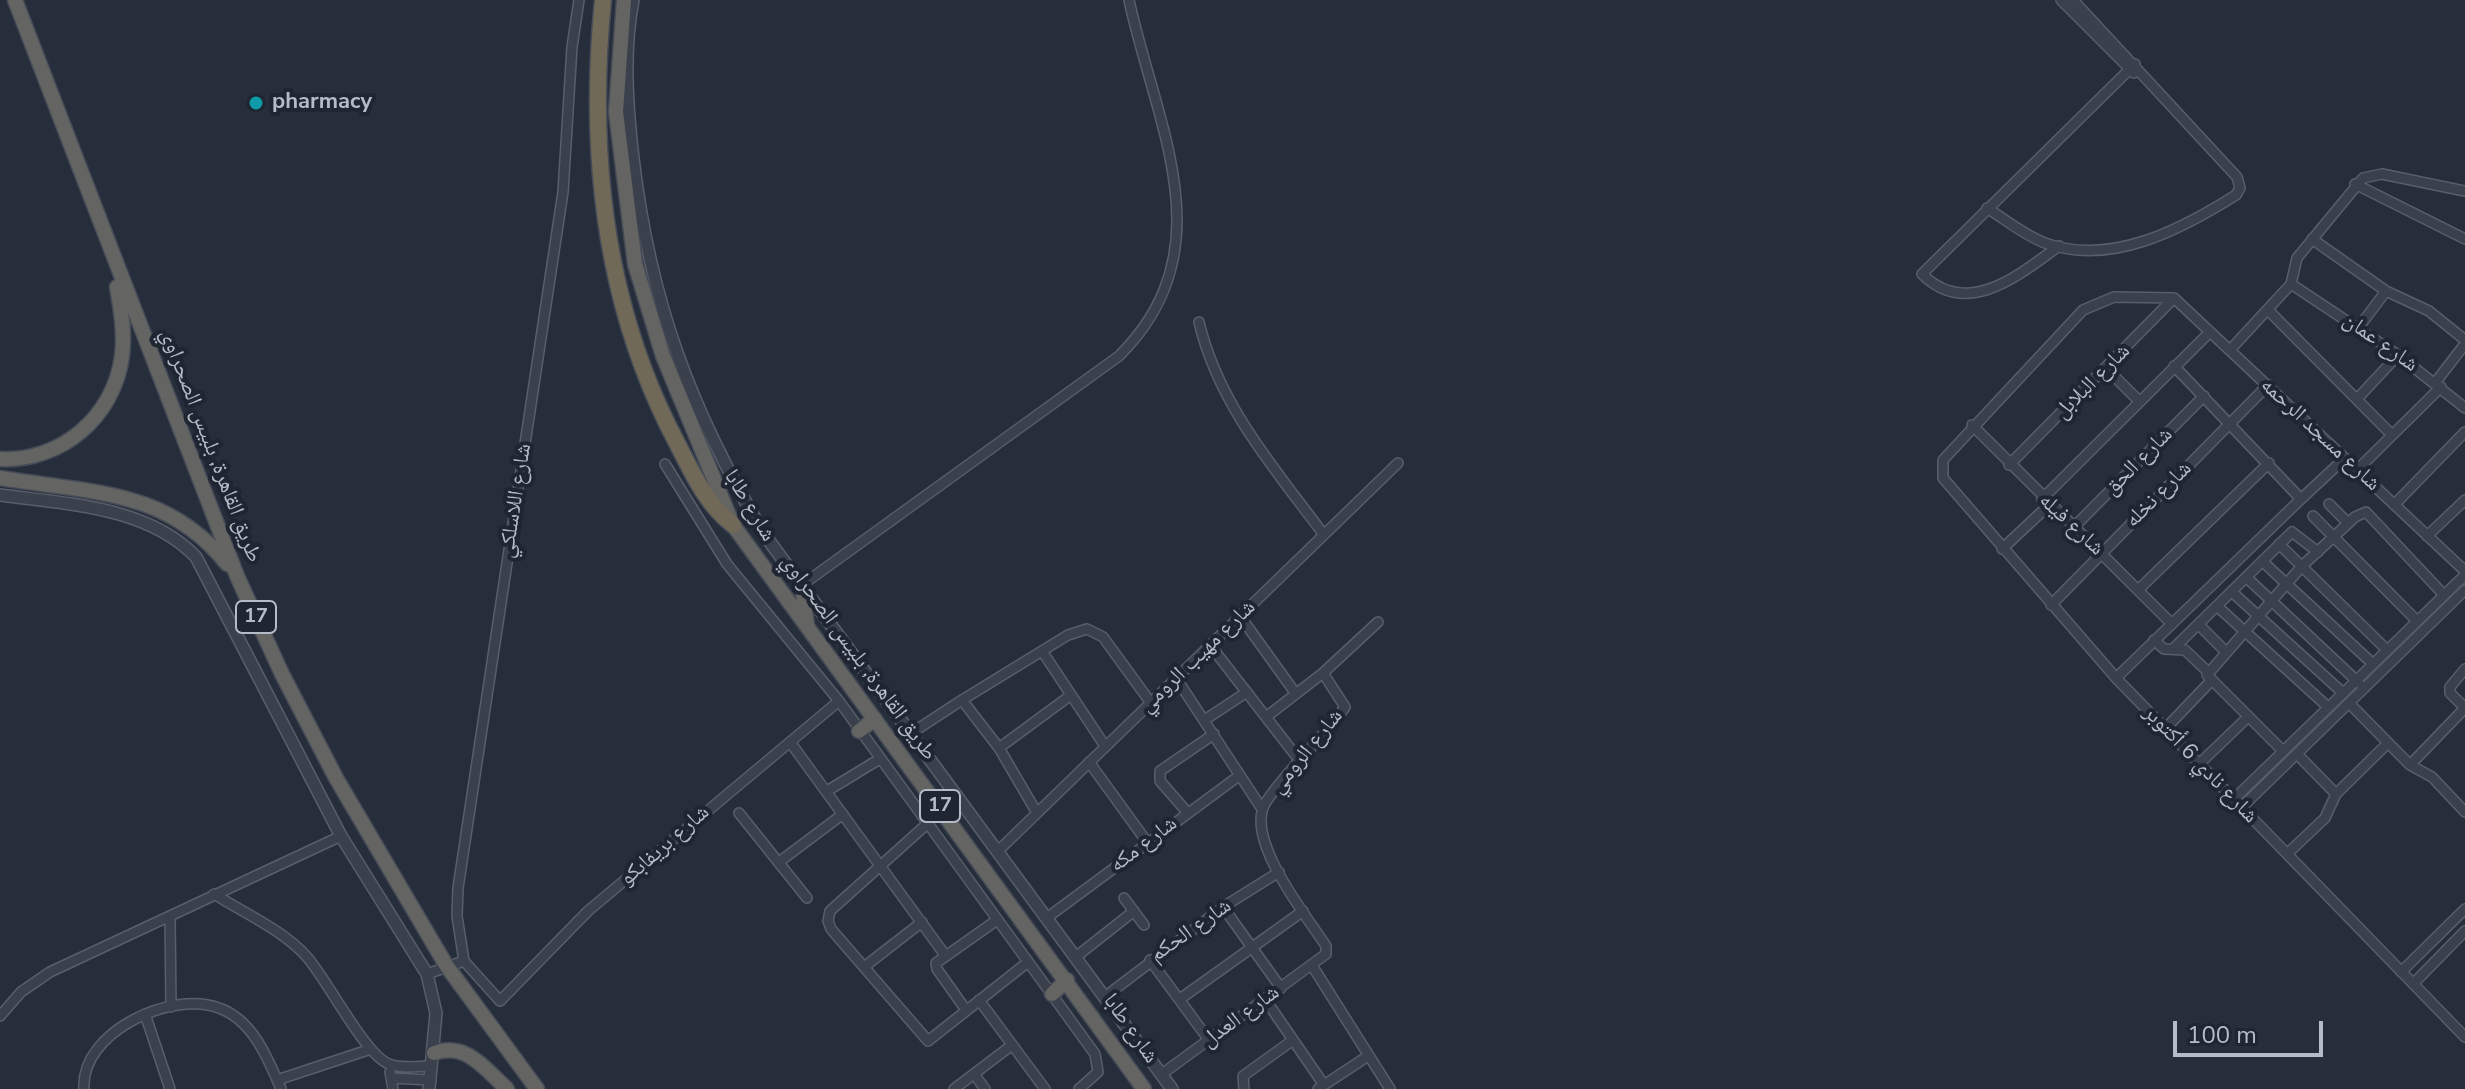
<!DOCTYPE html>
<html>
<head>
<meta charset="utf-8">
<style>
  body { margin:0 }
  #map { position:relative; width:2465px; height:1089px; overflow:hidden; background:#262e3b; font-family:"Nunito Sans",sans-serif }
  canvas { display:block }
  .scale { position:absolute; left:2173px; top:1021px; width:150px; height:36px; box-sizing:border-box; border:4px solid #b5bbc7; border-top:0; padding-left:10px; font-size:24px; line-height:28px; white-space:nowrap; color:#b5bbc7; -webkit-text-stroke:6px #1f2531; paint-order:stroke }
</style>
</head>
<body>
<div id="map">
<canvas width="2465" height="1089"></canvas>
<div class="scale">100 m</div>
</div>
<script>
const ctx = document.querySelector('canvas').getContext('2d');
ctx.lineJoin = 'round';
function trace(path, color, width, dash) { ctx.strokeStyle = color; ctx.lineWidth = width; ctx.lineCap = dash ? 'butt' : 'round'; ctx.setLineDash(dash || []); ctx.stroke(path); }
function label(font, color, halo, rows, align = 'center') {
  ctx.font = font + ' "Nunito Sans","Noto Naskh Arabic",sans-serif'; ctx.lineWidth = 8; ctx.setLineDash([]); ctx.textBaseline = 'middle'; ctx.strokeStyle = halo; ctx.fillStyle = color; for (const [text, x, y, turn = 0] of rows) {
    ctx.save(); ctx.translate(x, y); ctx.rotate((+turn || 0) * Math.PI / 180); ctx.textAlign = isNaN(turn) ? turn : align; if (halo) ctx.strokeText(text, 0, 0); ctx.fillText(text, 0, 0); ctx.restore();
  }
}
const minor = new Path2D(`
  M 2061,0 L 2134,73
  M 2355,184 L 2465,239
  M 1987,208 C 2006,220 2024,235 2045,243 C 2111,267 2182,229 2236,195 L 2240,188 L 2237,177 L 2073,0
  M 2312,239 L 2386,291 L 2429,311 L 2465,340
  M 2059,246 C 2019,275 1967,319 1922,274 L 2135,64
  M 2291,284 L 2398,355 L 2465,408
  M 2174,298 L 2114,297 L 2083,310 L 1943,460 L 1943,478 L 2116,678 L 2465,1037
  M 2174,298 L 2465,571
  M 2268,310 L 2392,435
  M 1199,322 C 1218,404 1275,469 1324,535
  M 2359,327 L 2386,291
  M 2230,350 L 2291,284 L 2297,258 L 2363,178 L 2382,174 L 2465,191
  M 2174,366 L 2301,499 L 2345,458
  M 2107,369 L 2139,401
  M 2435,383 L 2465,344
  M 2357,399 L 2398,355
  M 1972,425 L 2171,623
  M 665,464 L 727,564 L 839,701 L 1095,1054 L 1098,1072 L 1079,1089
  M 2009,465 L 2174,298
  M 2356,471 L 2441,387
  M 2042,499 L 2210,332
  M 2329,504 L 2348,523
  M 2394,505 L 2465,432
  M 2313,516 L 2417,621
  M 2073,528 L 2204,396
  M 2427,536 L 2465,500
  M 2279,544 L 2387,650
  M 2002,549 L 2049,505
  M 2262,561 L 2373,664
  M 2246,577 L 2359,683
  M 802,585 L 1119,356 C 1227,249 1156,126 1129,0
  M 2138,590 L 2269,463
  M 2232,592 L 2343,693
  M 2051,605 L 2268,385
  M 2218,607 L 2328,707
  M 1240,616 L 1296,694
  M 2199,625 L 2226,652
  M 2154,640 L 2164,649 L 2185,650 L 2208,672
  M 1210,645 L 1300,761
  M 2174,648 L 2292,532 L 2318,552
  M 1042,651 L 1105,746
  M 2465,669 L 2450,687 L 2450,693 L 2465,708
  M 1176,678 L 1262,809
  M 2116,678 L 2301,499
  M 2349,703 L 2410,765 L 2432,777 L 2465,812
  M 1266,717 L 1323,673 L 1378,622
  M 1206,719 L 1247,692
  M 2165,729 L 2210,682
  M 913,732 L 962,700
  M 790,742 L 945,955
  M 999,748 L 1071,695
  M 2283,751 L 2207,675 L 2302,566 L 2355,517 L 2366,512 L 2444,595
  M 2297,754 L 2336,794
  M 1089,762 L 1147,842
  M 2198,765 L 2248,717
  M 2410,765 L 2465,708
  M 827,791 L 878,760
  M 2233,800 L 2465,575
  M 2241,808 L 2465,590
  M 1187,812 L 1160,781 L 1160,771 L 1214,734
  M 739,813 L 807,898
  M 1037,813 L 999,748 L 962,700 L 1068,635 L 1087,629 L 1103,637 L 1151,703
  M 927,824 L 830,911 L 828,921 L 831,929 L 928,1041 L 1028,962
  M 999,850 L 1398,463
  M 2287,854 L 2325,818 L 2336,794 L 2388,743
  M 779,862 L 843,814
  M 214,894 C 244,913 283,930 307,957 C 328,981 365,1055 389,1064 C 400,1069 420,1066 432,1066
  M 1124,898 L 1144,925
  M 1223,907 L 1281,988
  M 170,916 L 171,1007
  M 1048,917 L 1240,775
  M 1077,956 L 1134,911
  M 1150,960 L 1209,1040
  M 464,961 L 500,1001 L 588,911 L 839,701
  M 864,967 L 922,922
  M 1313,967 L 1390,1089
  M 2401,972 L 2465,909
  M 427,974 L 464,961 L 457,916 L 458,888 L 563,192 L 572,47 L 579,0
  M 2413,984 L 2465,931
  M 1106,996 L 1223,907 L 1279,872
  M 1180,999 L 1303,911
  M 1265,999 L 1324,1085
  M 979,1000 L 1045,1089
  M 966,1010 L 937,969 L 936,963 L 997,920
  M 145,1014 L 170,1089
  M 0,1016 L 21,992 L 50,972 L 341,836
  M 390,1072 L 393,1089
  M 974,1074 L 985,1089
  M 1162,1074 L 1326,954 L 1326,946 C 1306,915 1243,838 1266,802 C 1288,768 1322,740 1345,707 L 1323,673
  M 391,1078 L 431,1080
  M 277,1080 L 368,1050
  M 84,1089 C 80,1032 172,990 219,1008 C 253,1020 268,1059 281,1089
  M 954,1089 L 1012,1045
  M 1244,1089 L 1243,1076 L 1293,1040
  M 1318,1089 L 1368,1056`);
const tertiary = new Path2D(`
  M 633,0 C 623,52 627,106 633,158 C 650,302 690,409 764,534 L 1172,1089
  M 0,495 C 66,504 147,506 196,557 L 341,836 L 427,974 L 436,1013 L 429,1089`);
const trunk = new Path2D(`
  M 15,0 L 237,576 L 282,674 L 336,778 L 446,965 L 537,1089
  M 624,0 L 616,112 L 635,264 L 663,356 L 733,525 L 1144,1089
  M 0,459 C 61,462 114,417 122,356 C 125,333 121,310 117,287
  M 0,478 C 89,493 167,488 227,564
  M 802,585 L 807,626
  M 859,731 L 875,719
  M 1052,994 L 1067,980
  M 434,1053 C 466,1041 486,1070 507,1089`);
const motorway = new Path2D(`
  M 603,0 C 588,153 604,307 678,445 C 693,474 706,504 733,525`);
trace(minor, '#585e6a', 12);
trace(tertiary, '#585e6a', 14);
trace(trunk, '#454b57', 17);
trace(motorway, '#454b57', 19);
trace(minor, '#3a404c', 9);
trace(tertiary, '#3a404c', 11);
trace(trunk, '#646462', 14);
trace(motorway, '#716957', 16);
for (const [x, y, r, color] of [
  [256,103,8,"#0f9aa8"]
]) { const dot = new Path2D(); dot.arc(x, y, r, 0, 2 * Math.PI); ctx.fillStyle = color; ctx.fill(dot); trace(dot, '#1f2531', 3); }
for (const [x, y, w] of [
  [256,617,40],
  [940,806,40]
]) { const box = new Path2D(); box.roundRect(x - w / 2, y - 16, w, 32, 6); ctx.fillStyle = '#1f2531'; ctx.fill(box); trace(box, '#b5bbc7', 2); }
label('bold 20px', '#b5bbc7', null, [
  ["17",256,617],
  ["17",940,806]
]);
label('bold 22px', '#b5bbc7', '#1f2531', [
  ["pharmacy",272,103]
], 'left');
label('22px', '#b5bbc7', '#1f2531', [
  ["شارع عمان",2380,343,35],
  ["شارع البلابل",2093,382,-45],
  ["شارع مسجد الرحمه",2320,435,43],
  ["طريق القاهرة, بلبيس الصحراوي",210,446,69],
  ["شارع الحق",2139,462,-45],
  ["شارع نخله",2159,495,-45],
  ["شارع اللاسلكي",516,501,-81],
  ["شارع طابا",749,506,59],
  ["شارع فيله",2071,525,43],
  ["شارع مهيب الرومي",1198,657,-44],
  ["طريق القاهرة, بلبيس الصحراوي",858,658,54],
  ["شارع الرومي",1307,752,-51],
  ["شارع نادي 6 أكتوبر",2200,765,46],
  ["شارع مكه",1144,845,-37],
  ["شارع بريفابكو",665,846,-41],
  ["شارع الحكم",1191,931,-35],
  ["شارع العدل",1241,1017,-36],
  ["شارع طابا",1130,1029,55]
]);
</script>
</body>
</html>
